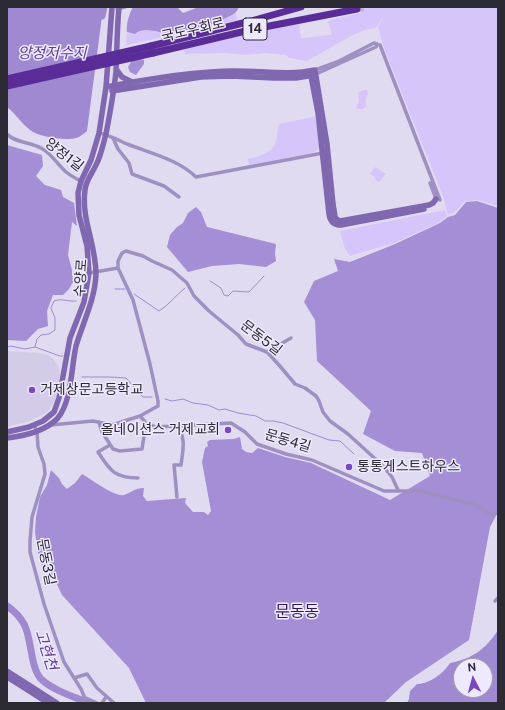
<!DOCTYPE html>
<html>
<head>
<meta charset="utf-8">
<style>
  body { margin:0 }
  #map { position:relative; width:505px; height:710px; overflow:hidden; background:#e1dbf2; font-family:"Public Sans",sans-serif }
  canvas { display:block }
  .frame { position:absolute; inset:0; border:8px solid #2c2a32; pointer-events:none }
  .north { position:absolute; left:453px; top:658px; width:40px; height:40px; box-sizing:border-box; background:#efe9ff; border:1px solid #a19dad; border-radius:50%; rotate:354deg; font-size:11px; font-weight:700; line-height:16px; text-align:center; color:#2c2a32 }
  .north::after { content:''; display:block; margin:auto; width:14px; height:18px; background:#7848c0; clip-path:polygon(50% 0,100% 100%,50% 72%,0 100%) }
</style>
</head>
<body>
<div id="map">
<canvas width="505" height="710"></canvas>
<div class="frame"></div>
<div class="north">N</div>
</div>
<script>
const ctx = document.querySelector('canvas').getContext('2d');
ctx.lineJoin = 'round';
function fill(path, color) { ctx.fillStyle = color; ctx.fill(path, 'evenodd'); }
function trace(path, color, width, dash) { ctx.strokeStyle = color; ctx.lineWidth = width; ctx.lineCap = dash ? 'butt' : 'round'; ctx.setLineDash(dash || []); ctx.stroke(path); }
function label(font, color, halo, rows, align = 'center') {
  ctx.font = font + ' "Public Sans","Noto Sans KR",sans-serif'; ctx.lineWidth = 3; ctx.setLineDash([]); ctx.textBaseline = 'middle'; ctx.strokeStyle = halo; ctx.fillStyle = color; for (const [text, x, y, turn = 0] of rows) {
    ctx.save(); ctx.translate(x, y); ctx.rotate((+turn || 0) * Math.PI / 180); ctx.textAlign = isNaN(turn) ? turn : align; if (halo) ctx.strokeText(text, 0, 0); ctx.fillText(text, 0, 0); ctx.restore();
  }
}
fill(new Path2D(`
  M 7,351 L 39,353 L 48,355 L 54,360 L 58,366 L 60,374 L 55,399 L 48,412 L 30,421 L 7,427 Z`), '#d3cbe7');
fill(new Path2D(`
  M 359,7 L 498,7 L 498,206 L 478,200 L 465,201 L 454,213 L 448,215 L 444,199 L 384,48 L 378,27 L 381,21 L 389,15 L 380,21 L 377,27 L 362,31 L 351,36 L 307,61 L 289,58 L 286,55 L 266,53 L 245,55 L 227,53 L 185,54 L 184,50 L 187,47 L 284,26 L 299,24 L 301,38 L 330,35 L 332,34 L 328,22 L 330,20 L 360,13 L 362,11 Z
  M 236,12 L 237,20 L 192,31 L 126,45 L 127,33 L 135,34 L 140,31 L 153,31 L 172,34 L 204,27 Z
  M 364,90 L 367,90 L 368,94 L 366,98 L 366,106 C 363,110 360,110 356,108 L 359,101 L 358,93 Z
  M 315,115 L 320,146 L 319,149 L 312,153 L 249,165 L 248,159 C 262,156 276,152 277,136 C 278,131 277,128 279,124 L 313,117 Z
  M 375,167 L 386,174 L 379,182 L 374,179 L 376,178 L 370,174 Z
  M 445,210 L 447,216 L 440,222 L 394,243 L 350,256 L 345,249 L 340,231 Z`), '#d5c5fa');
fill(new Path2D(`
  M 133,7 L 177,7 L 183,13 L 196,8 L 196,7 L 239,7 C 239,8 236,12 236,12 C 226,21 184,34 171,34 C 162,33 142,26 135,34 L 127,32 C 126,24 129,14 133,7 Z
  M 141,59 L 144,60 L 144,64 L 136,75 L 130,72 L 128,67 L 131,62 L 130,60 Z
  M 7,145 L 42,155 L 43,166 L 36,176 L 45,185 L 61,190 L 63,197 L 74,203 L 77,226 L 72,222 L 68,255 L 72,270 L 73,282 L 69,289 L 63,295 L 53,295 L 47,311 L 48,326 L 38,329 L 26,341 L 7,340 Z
  M 477,201 L 498,208 L 498,512 L 490,527 L 469,640 L 406,682 L 384,703 L 146,703 L 129,668 L 62,595 L 54,578 L 42,566 L 37,549 L 35,531 L 36,517 L 40,497 L 47,485 L 51,470 L 59,478 L 62,484 L 67,489 L 75,483 L 82,474 C 91,479 114,497 124,495 C 133,492 134,488 144,488 L 143,496 L 147,501 L 186,498 L 185,503 L 193,512 L 204,512 L 208,515 L 211,511 L 202,462 L 205,448 L 208,446 L 207,442 L 210,440 L 234,439 L 240,437 L 242,449 L 246,452 L 252,453 L 258,448 L 285,457 L 311,463 L 390,500 L 430,476 L 422,453 L 395,451 L 363,434 L 371,411 L 317,361 L 315,320 L 304,302 L 314,281 L 338,271 L 334,259 L 350,262 L 395,244 L 440,223 L 448,217 L 455,215 L 466,202 Z
  M 196,207 L 201,212 L 207,227 L 276,244 L 275,254 L 276,261 L 266,267 L 239,264 L 212,266 L 188,272 L 167,247 L 170,235 L 177,227 L 183,223 L 188,213 Z`), '#a48ed6');
fill(new Path2D(`
  M 7,7 L 102,7 L 102,16 L 87,131 C 83,134 80,137 76,138 C 65,141 39,137 30,130 C 21,123 16,114 7,107 Z
  M 498,630 L 498,703 L 407,703 L 409,699 L 410,691 L 417,684 C 429,684 443,674 450,663 C 472,659 486,649 498,630 ZM 461,666 L 485,666 L 485,690 L 461,690 Z`), '#9f89d0');
trace(new Path2D(`
  M 210,281 L 221,288 L 224,295 L 228,296 L 233,291 L 249,292 L 264,276
  M 115,289 L 125,289
  M 134,294 L 159,311 C 169,305 176,295 185,288
  M 7,347 L 11,346 L 25,349 L 35,347 L 60,356 L 63,356
  M 35,347 L 37,339 L 41,335 L 49,334 L 55,330 L 55,318 L 51,308 L 54,301 C 62,298 68,302 76,301
  M 82,377 L 111,377 L 126,378 L 143,397 L 152,397
  M 165,399 L 172,401 L 183,399 L 193,403 L 208,405 L 219,410 L 225,409 L 238,413 L 256,416 L 265,421 L 273,421 L 283,423 L 329,440 L 340,441 L 354,454`), '#9f89d0', 1);
trace(new Path2D(`
  M 102,16 L 104,7
  M 7,606 C 13,610 20,617 24,624 C 32,638 30,669 42,680 C 55,691 74,697 89,703`), '#9f89d0', 7);
trace(new Path2D(`
  M 357,9 L 367,7`), '#bdb8cc', 7, [7, 3.5]);
trace(new Path2D(`
  M 117,9 L 125,7
  M 380,45 L 440,200
  M 315,70 L 337,62 L 374,43 L 377,44 L 376,47 L 316,74
  M 99,133 C 109,135 118,140 127,144 C 150,153 179,160 196,177 L 323,153
  M 7,134 C 15,143 31,142 41,148 C 52,154 57,164 66,172 C 71,176 77,179 82,182
  M 113,138 L 118,149 L 129,163 L 132,174 L 164,186 L 179,197
  M 430,183 L 436,199
  M 118,268 L 118,261 L 122,253 L 126,251 L 143,256 L 152,261 L 172,270 L 187,283 L 194,296 L 209,311 L 238,335 L 246,344 L 267,352 L 279,365 L 295,384 L 305,388 L 316,396 L 319,401 L 323,412 L 330,421 L 348,434 L 382,465 L 392,477 L 398,490
  M 89,273 L 118,268 L 133,300 L 150,364 L 158,401 L 158,406 L 140,416
  M 267,352 L 291,338
  M 99,422 L 102,432 L 113,449 L 120,451 L 142,449 L 146,423
  M 34,425 L 37,432 L 38,447 L 44,464 L 45,474 L 32,517 L 30,541 L 30,552 L 44,604 L 64,662 L 81,689 L 87,703
  M 51,425 L 93,421 L 112,425 L 140,416 L 146,423 L 156,427 L 231,423 L 245,432 L 257,444 L 286,454 L 312,460 L 384,491 L 420,491 L 476,505 L 490,514 L 498,513
  M 110,445 L 98,452 C 110,470 114,478 138,478
  M 177,497 L 174,465 L 181,465 C 183,449 186,440 178,426
  M 495,601 L 498,598
  M 74,678 L 87,674 L 97,688 L 114,703
  M 86,698 L 97,703
  M 102,703 L 106,697`), '#9f90c2', 3.5);
trace(new Path2D(`
  M 116,69 L 122,77 L 132,82
  M 310,71 L 318,113 L 329,214 C 330,221 333,225 341,225 L 424,209
  M 106,87 C 147,79 189,72 230,71 C 258,70 287,76 315,70 L 327,144 L 333,204 L 335,216 L 336,219 L 340,221 L 429,205 L 433,203 L 436,199
  M 112,91 L 201,77 L 231,76 L 274,78 L 296,78 L 314,75
  M 7,432 L 29,427 L 43,421 L 54,412 L 59,398 L 70,338 L 84,302 L 89,273 L 87,246 L 79,215 L 78,193 L 81,181 L 91,160 L 99,133 L 106,87 L 112,7
  M 7,438 C 24,436 44,432 57,419 C 72,402 71,368 76,346 C 83,322 95,300 96,274 C 96,244 81,219 85,190 C 86,180 92,174 96,165 C 101,156 103,144 106,134 C 110,113 114,92 116,71 C 117,49 117,28 119,7
  M 7,671 L 57,703
  M 7,677 L 48,703`), '#8068b1', 5.5);
trace(new Path2D(`
  M 151,46 L 251,21 L 301,7
  M 153,53 L 254,29 L 357,9`), '#592c97', 7);
trace(new Path2D(`
  M 7,79 L 151,46
  M 7,86 L 153,53`), '#592c97', 7);
for (const [x, y, r, color] of [
  [32,390,4,"#7848c0"],
  [228,430,4,"#7848c0"],
  [349,467,4,"#7848c0"]
]) { const dot = new Path2D(); dot.arc(x, y, r, 0, 2 * Math.PI); ctx.fillStyle = color; ctx.fill(dot); trace(dot, '#efe9ff', 1.5); }
for (const [x, y, w] of [
  [255,29,24]
]) { const box = new Path2D(); box.roundRect(x - w / 2, y - 11, w, 22, 3); ctx.fillStyle = '#efe9ff'; ctx.fill(box); trace(box, '#2c2a32', 1); }
label('bold 13px', '#2c2a32', null, [
  ["14",255,29]
]);
label('14px', '#2c2a32', '#efe9ff', [
  ["국도우회로",193,30,-13],
  ["양정1길",64,155,38],
  ["수양로",81,278,-86],
  ["문동5길",261,338,37],
  ["문동4길",288,441,17],
  ["문동3길",46,562,79]
]);
label('14px', '#2c2a32', '#efe9ff', [
  ["거제상문고등학교",40,390],
  ["올네이션스 거제교회",220,430,"right"],
  ["통통게스트하우스",357,467]
], 'left');
label('italic 15px', '#5e3e93', '#efe9ff', [
  ["양정저수지",52,53],
  ["고현천",46,650,72]
]);
label('16px', '#311a53', '#efe9ff', [
  ["문동동",297,612]
]);
</script>
</body>
</html>
